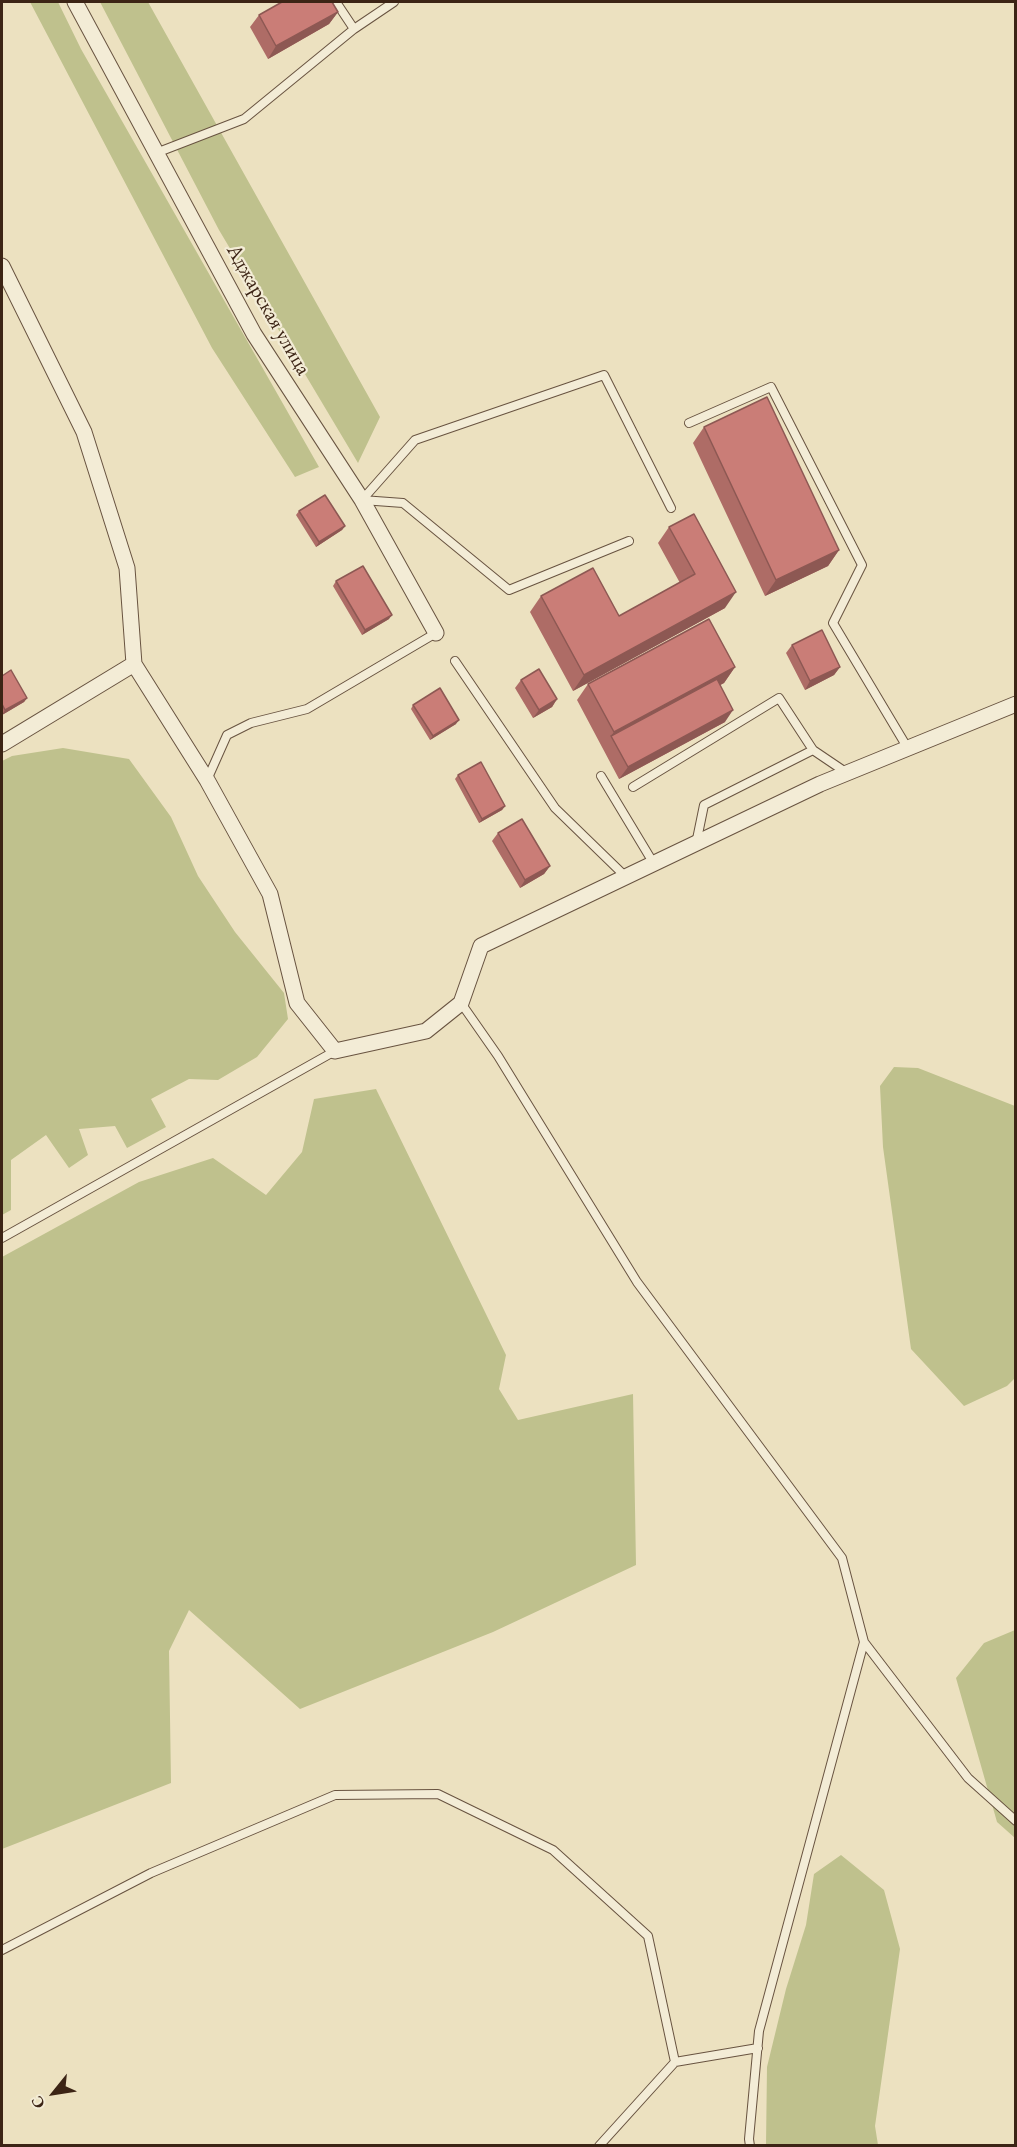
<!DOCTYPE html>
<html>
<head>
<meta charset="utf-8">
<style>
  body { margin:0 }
  #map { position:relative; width:1017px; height:2147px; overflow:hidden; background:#ece1c0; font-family:"EB Garamond",serif }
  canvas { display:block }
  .frame { position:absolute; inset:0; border:3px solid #3c2415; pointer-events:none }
  .north { position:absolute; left:24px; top:2063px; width:60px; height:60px; -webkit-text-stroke:4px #f3ecd6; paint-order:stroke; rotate:240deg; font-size:16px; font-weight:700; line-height:24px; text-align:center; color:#3c2415 }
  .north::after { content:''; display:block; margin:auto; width:21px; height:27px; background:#3c2415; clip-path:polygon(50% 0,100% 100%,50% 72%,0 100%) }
</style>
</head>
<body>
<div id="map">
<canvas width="1017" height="2147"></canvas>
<div class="frame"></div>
<div class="north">С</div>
</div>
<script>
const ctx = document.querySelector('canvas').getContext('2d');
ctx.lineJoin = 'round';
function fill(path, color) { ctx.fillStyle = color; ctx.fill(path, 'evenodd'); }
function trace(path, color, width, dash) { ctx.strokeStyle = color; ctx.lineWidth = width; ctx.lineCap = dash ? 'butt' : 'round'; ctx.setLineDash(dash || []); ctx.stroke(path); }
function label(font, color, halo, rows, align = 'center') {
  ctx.font = font + ' "EB Garamond",serif'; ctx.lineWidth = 4.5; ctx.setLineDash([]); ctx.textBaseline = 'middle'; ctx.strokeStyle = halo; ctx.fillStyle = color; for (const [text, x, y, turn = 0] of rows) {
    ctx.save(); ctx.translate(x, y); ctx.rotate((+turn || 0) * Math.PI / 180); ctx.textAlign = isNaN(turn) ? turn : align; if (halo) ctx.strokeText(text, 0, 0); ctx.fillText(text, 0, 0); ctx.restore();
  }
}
fill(new Path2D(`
  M 30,2 L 58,2 L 81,49 L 319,467 L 295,477 L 212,348 Z
  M 100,2 L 148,2 L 380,417 L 358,463 L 219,230 Z
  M 63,748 L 129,759 L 171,817 L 198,876 L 235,932 L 284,993 L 288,1019 L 257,1057 L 218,1080 L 189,1079 L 151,1099 L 166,1127 L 127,1148 L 115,1126 L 79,1129 L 88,1155 L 69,1168 L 46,1135 L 11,1160 L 11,1210 L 2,1215 L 2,761 L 12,756 Z
  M 894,1067 L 918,1068 L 1015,1106 L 1015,1378 L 1007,1386 L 964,1406 L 911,1349 L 883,1147 L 880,1086 Z
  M 376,1089 L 506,1355 L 499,1389 L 518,1420 L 633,1394 L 636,1565 L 493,1632 L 300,1709 L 189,1610 L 169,1651 L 171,1783 L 2,1849 L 2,1257 L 139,1182 L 213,1158 L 266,1195 L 302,1152 L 314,1099 Z
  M 1015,1630 L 1015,1838 L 997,1822 L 956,1678 L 984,1643 Z
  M 841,1855 L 884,1890 L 900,1949 L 875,2126 L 878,2145 L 766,2145 L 767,2067 L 786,1989 L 806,1925 L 814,1874 Z`), '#bfc18d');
const service = new Path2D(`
  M 336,2 L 354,29
  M 156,153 L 244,119 L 354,29 L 394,2
  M 689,423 L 771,387 L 862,565 L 833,623 L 907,747
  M 629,541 L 509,590 L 403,503 L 362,500 L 415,440 L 604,375 L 671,508
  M 455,661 L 555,808 L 626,877
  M 601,776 L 654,864
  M 207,780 L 227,735 L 251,723 L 307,709 L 436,633
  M 633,787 L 779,698 L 813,750
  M 696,844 L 704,805 L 813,750 L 847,773
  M 461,1003 L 498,1056 L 637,1282 L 842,1558 L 864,1642 L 759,2031 L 749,2139 L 750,2146
  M 2,1238 L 335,1051
  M 864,1642 L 968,1778 L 1016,1821
  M 2,1950 L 151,1873 L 335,1795 L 438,1794 L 553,1850 L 648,1936 L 675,2062 L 599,2146
  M 675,2062 L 758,2048`);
const minor = new Path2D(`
  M 75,2 L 254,334 L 362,500 L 436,633
  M 2,266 L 84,432 L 127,568 L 134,664 L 207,780 L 270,894 L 297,1003 L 335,1051 L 426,1031 L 461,1003 L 481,946 L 820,784 L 1016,704
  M 2,744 L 134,664`);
trace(service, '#685340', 10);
trace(minor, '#685340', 17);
trace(service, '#f3ecd6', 8);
trace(minor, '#f3ecd6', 15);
fill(new Path2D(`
  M 338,12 L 329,24 L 268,59 L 250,27 L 259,15 Z
  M 704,427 L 839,550 L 828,566 L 765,596 L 693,443 Z
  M 299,511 L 345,526 L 342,530 L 316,547 L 296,515 Z
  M 669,527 L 725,608 L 573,691 L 530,612 L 541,596 L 619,616 L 680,583 L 658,543 Z
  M 336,581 L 389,619 L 362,635 L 333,586 Z
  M 792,645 L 840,667 L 834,675 L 805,690 L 786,653 Z
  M 735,667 L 724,683 L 720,685 L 725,722 L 619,779 L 577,700 L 588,684 Z
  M 2,676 L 27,698 L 24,702 L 2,715 Z
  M 521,680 L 557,699 L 552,707 L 533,718 L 515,688 Z
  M 413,705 L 456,724 L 430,740 L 411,709 Z
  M 458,775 L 505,806 L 502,810 L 479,823 L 455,779 Z
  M 498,833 L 550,866 L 544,874 L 520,888 L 492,841 Z`), '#ae6c66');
fill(new Path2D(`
  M 338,12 L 329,24 L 268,59 L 276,46 Z
  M 345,526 L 342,530 L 316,547 L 319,542 Z
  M 839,550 L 828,566 L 765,596 L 776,580 Z
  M 736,592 L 725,608 L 573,691 L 584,675 Z
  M 392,615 L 389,619 L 362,635 L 365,630 Z
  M 735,667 L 724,683 L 615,742 L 611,736 L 614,732 Z
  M 840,667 L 834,675 L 805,690 L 810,681 Z
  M 27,698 L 24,702 L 2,715 L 5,710 Z
  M 557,699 L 552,707 L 533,718 L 539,710 Z
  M 733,710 L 725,722 L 619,779 L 628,767 Z
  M 459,720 L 456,724 L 430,740 L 433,736 Z
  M 505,806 L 502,810 L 479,823 L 482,819 Z
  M 550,866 L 544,874 L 520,888 L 525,880 Z`), '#8d5853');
const building = new Path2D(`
  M 282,2 L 332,2 L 338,12 L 276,46 L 259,15 Z
  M 767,397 L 839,550 L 776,580 L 704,427 Z
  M 325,495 L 345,526 L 319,542 L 299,511 Z
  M 694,514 L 736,592 L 584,675 L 541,596 L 593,568 L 619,616 L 695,574 L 669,527 Z
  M 363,566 L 392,615 L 365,630 L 336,581 Z
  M 709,619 L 735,667 L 614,732 L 588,684 Z
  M 822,630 L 840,667 L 810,681 L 792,645 Z
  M 539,669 L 557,699 L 539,710 L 521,680 Z
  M 11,670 L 27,698 L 5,710 L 2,704 L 2,676 Z
  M 717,679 L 733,710 L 628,767 L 611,736 Z
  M 440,688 L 459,720 L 433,736 L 413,705 Z
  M 481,762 L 505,806 L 482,819 L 458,775 Z
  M 522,819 L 550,866 L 525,880 L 498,833 Z`);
fill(building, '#ca7d77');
trace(building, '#8d5853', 1.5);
label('21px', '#3c2415', '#f3ecd6', [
  ["Аджарская улица",268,310,60]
]);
</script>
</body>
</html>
